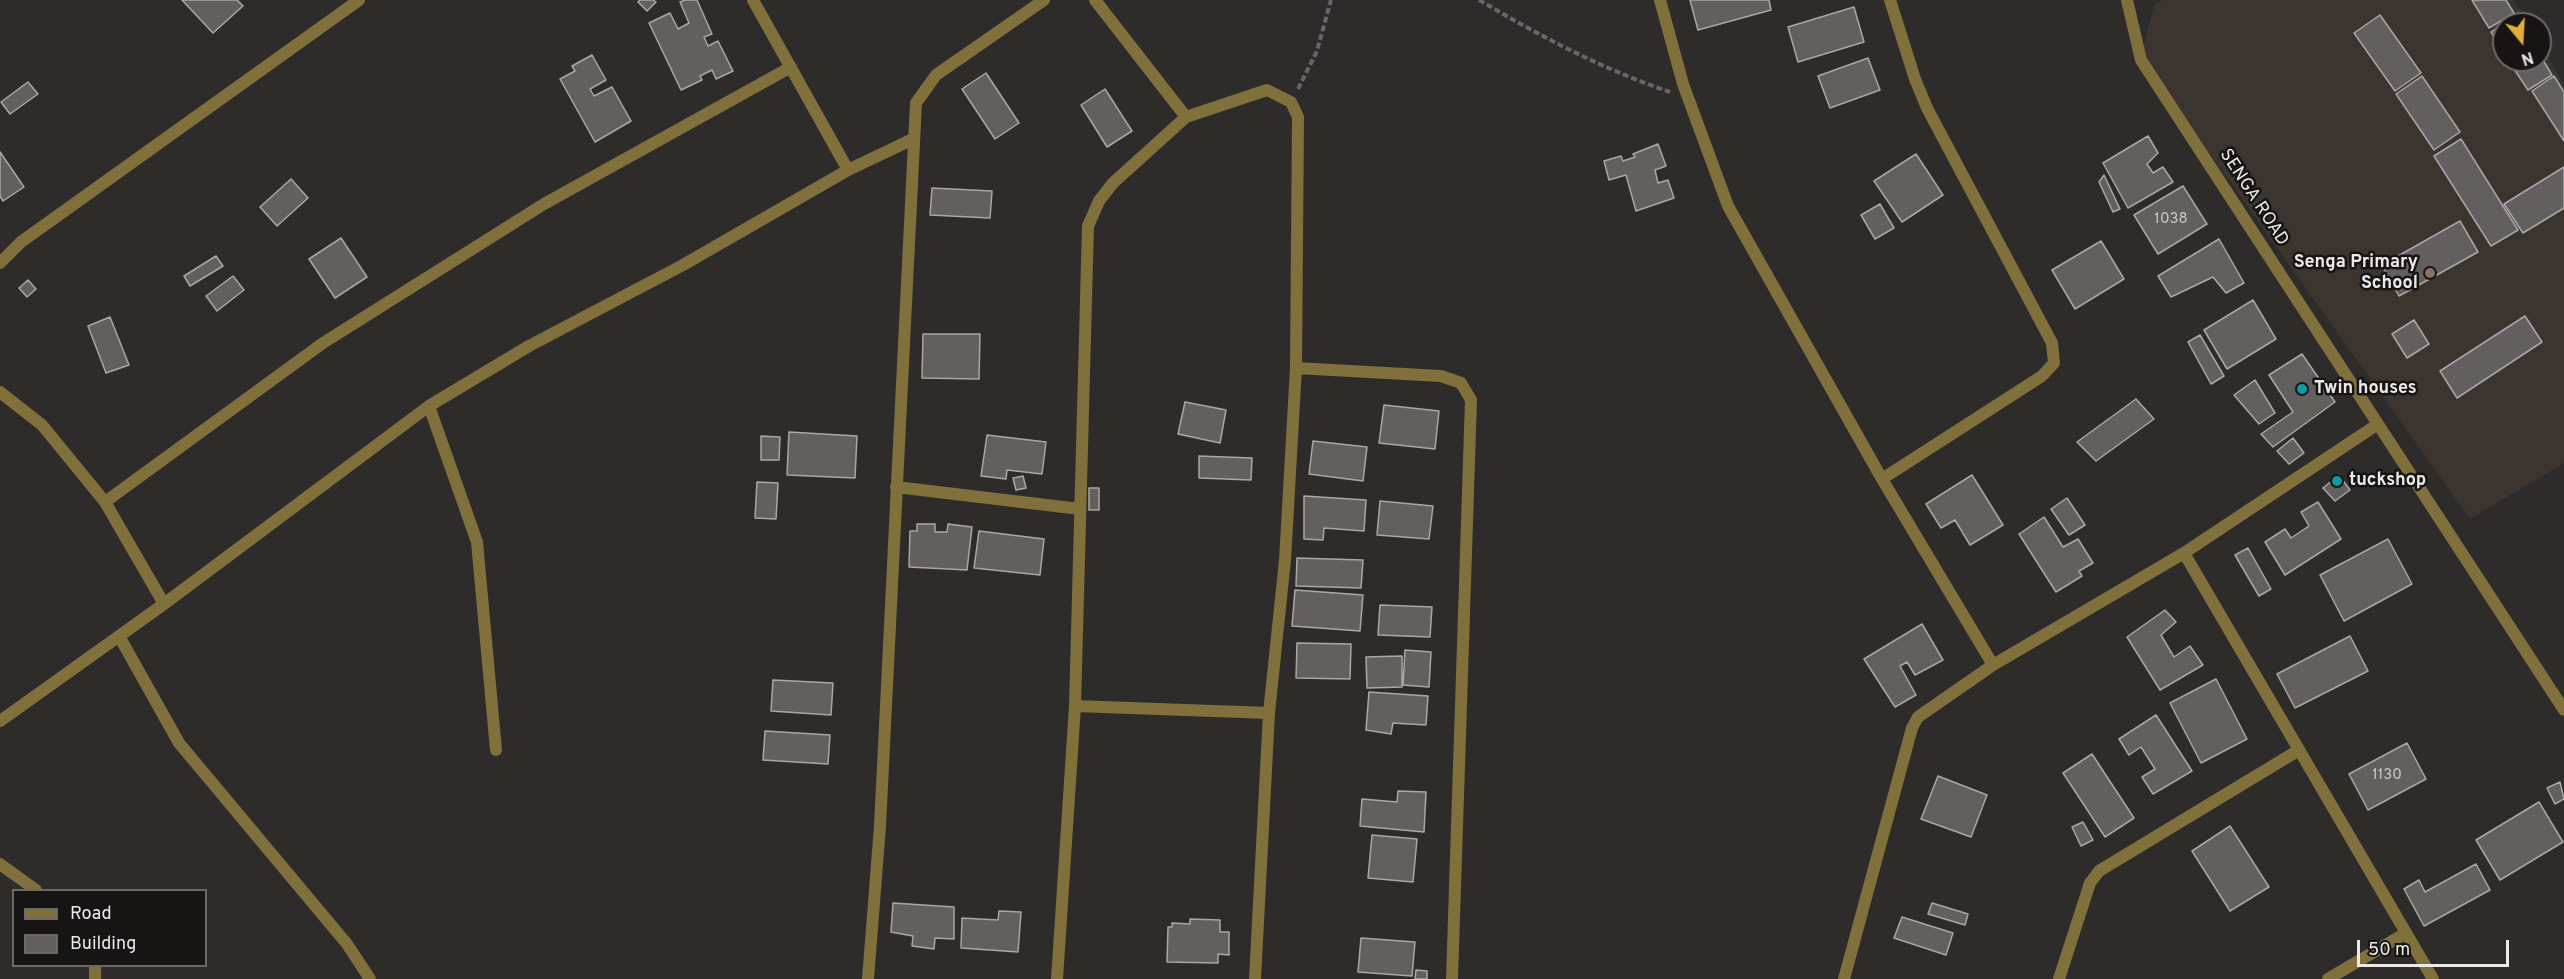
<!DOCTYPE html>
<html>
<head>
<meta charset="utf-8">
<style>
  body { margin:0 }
  #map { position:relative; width:2564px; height:979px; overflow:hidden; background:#2e2c2b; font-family:Overpass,sans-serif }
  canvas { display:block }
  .legend { position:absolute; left:12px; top:889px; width:195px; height:78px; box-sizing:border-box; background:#161514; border:2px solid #6c6a69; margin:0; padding:8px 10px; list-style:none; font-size:18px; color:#eceae9 }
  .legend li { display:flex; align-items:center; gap:12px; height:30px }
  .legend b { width:30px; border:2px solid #6c6a69 }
  .north { position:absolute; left:2492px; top:12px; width:60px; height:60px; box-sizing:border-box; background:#161514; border:2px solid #6c6a69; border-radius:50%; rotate:162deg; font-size:16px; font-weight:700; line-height:24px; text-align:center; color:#eceae9 }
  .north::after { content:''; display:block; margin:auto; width:21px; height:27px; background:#e2af34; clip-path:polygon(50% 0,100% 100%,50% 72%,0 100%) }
  .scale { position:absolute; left:2357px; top:940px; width:152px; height:27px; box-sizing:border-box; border:3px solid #eceae9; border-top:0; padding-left:8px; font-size:18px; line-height:21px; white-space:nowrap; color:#eceae9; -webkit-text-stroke:4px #161514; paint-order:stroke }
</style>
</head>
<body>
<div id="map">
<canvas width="2564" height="979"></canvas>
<ul class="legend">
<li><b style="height:8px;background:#7f703c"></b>Road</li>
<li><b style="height:16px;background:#625f5e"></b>Building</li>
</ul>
<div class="north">N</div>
<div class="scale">50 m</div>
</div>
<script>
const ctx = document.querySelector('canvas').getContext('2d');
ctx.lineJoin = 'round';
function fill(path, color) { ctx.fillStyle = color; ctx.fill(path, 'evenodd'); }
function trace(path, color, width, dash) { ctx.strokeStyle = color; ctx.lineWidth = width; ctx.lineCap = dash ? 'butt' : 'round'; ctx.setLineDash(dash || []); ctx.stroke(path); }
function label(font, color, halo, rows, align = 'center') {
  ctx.font = font + ' Overpass,sans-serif'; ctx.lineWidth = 5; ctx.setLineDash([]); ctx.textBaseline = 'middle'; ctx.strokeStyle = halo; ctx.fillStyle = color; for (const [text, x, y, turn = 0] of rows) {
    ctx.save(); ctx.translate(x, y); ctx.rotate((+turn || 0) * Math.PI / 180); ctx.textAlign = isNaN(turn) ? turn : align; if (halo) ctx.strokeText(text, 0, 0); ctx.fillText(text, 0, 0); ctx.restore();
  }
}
fill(new Path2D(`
  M 2162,0 L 2513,0 L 2528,24 L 2504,24 L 2504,60 L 2540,60 L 2540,44 L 2564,84 L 2564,463 L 2470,519 L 2141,57 L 2154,5 Z`), '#3b342f');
const building = new Path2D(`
  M 182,0 L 237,0 L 243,6 L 213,33 Z
  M 640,0 L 653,0 L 656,2 L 647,11 L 638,2 Z
  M 685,0 L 697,0 L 712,34 L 704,37 L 708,46 L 718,41 L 733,71 L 716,79 L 712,70 L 700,76 L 702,80 L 681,90 L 649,23 L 670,13 L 678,29 L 689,23 L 680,2 Z
  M 1690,0 L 1769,0 L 1771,10 L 1698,30 Z
  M 2472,0 L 2506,0 L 2514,13 L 2489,28 Z
  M 1854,7 L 1864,42 L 1798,62 L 1788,27 Z
  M 2380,15 L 2421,73 L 2395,91 L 2354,33 Z
  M 2515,16 L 2520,24 L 2504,24 L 2504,53 L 2491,32 Z
  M 592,55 L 606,80 L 590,89 L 594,96 L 612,87 L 631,121 L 595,142 L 560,79 L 575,71 L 572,66 Z
  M 2540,55 L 2552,75 L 2528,90 L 2508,60 L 2540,60 Z
  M 1868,58 L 1880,90 L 1830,108 L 1818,76 Z
  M 986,73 L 1019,123 L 995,139 L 962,89 Z
  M 2422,76 L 2460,132 L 2434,150 L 2396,94 Z
  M 2554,76 L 2564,92 L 2564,141 L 2532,91 Z
  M 28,82 L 38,94 L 10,114 L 1,102 Z
  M 1105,89 L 1132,131 L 1107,147 L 1081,105 Z
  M 2148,136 L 2158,153 L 2147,164 L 2153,173 L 2163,167 L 2173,182 L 2128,208 L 2103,163 Z
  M 2461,139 L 2518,230 L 2491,246 L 2434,156 Z
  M 1658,144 L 1666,166 L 1655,170 L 1658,183 L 1668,180 L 1674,198 L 1636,211 L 1626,175 L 1609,180 L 1604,161 L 1621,156 L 1623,161 L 1635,157 L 1633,154 Z
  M 0,152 L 24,187 L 3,201 L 0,196 Z
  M 1916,154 L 1943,195 L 1902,222 L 1874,181 Z
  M 2564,167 L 2564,208 L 2523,233 L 2504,204 Z
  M 2104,175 L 2120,209 L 2113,212 L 2099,182 Z
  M 291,179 L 308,198 L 277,226 L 260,207 Z
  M 2183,186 L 2207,224 L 2158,254 L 2134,215 Z
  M 932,188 L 992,191 L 990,218 L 930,215 Z
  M 1880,204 L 1894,228 L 1875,239 L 1861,215 Z
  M 2460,221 L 2478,252 L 2399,296 L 2382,265 Z
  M 341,238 L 367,277 L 335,298 L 309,259 Z
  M 2219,239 L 2244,283 L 2226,293 L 2213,277 L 2171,297 L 2158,276 Z
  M 2101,241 L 2124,279 L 2075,309 L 2052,270 Z
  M 216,256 L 223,266 L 190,286 L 184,276 Z
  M 233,276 L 244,290 L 217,311 L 206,296 Z
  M 28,280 L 36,289 L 27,297 L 19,288 Z
  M 2253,300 L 2276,339 L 2227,369 L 2204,330 Z
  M 2525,316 L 2542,342 L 2457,398 L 2440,371 Z
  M 110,317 L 129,365 L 106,373 L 88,326 Z
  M 2414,320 L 2429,344 L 2407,358 L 2392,334 Z
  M 923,334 L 980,334 L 979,379 L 922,378 Z
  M 2200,335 L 2224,376 L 2211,384 L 2188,342 Z
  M 2302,354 L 2335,402 L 2273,447 L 2261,434 L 2293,412 L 2269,375 Z
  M 2255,380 L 2275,413 L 2259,424 L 2234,395 Z
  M 2136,399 L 2154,419 L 2096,461 L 2077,442 Z
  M 1185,402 L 1226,410 L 1220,443 L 1178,434 Z
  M 1384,405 L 1439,411 L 1435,449 L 1379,443 Z
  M 789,432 L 857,436 L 855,478 L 787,475 Z
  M 987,435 L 1046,442 L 1042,474 L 1007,470 L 1006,479 L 981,476 Z
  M 761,436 L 780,437 L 779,460 L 761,460 Z
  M 2293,438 L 2304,453 L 2289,464 L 2277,451 Z
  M 1313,441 L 1367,447 L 1363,481 L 1309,474 Z
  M 1199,456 L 1252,458 L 1251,480 L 1199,478 Z
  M 1972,475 L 2003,525 L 1970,545 L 1955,520 L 1941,528 L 1926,504 Z
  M 2339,475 L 2350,490 L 2335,501 L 2323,488 Z
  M 1023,476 L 1026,488 L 1016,490 L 1013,478 Z
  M 757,482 L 778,483 L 776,519 L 755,518 Z
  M 1089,488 L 1099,488 L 1099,510 L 1089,510 Z
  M 1304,496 L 1366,500 L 1364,531 L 1324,528 L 1323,540 L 1304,539 Z
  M 2067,498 L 2085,525 L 2069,535 L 2051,509 Z
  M 1380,501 L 1433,506 L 1429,539 L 1377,535 Z
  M 2318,502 L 2341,539 L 2285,575 L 2265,542 L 2285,529 L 2291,538 L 2309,526 L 2301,512 Z
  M 2044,517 L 2063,547 L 2078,539 L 2093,563 L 2079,571 L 2082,576 L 2056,592 L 2019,534 Z
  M 917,524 L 935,524 L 935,532 L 947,532 L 948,524 L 972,527 L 967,570 L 909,567 L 910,531 L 917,531 Z
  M 979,531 L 1044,539 L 1040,575 L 974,568 Z
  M 2388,539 L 2412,584 L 2344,621 L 2320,575 Z
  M 2248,548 L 2271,589 L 2259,596 L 2235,555 Z
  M 1297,558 L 1363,560 L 1361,588 L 1296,586 Z
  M 1295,590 L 1363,595 L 1360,631 L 1292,626 Z
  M 1380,605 L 1432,607 L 1430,637 L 1378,635 Z
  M 2165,610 L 2176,622 L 2161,635 L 2174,657 L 2190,646 L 2203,665 L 2160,690 L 2127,637 Z
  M 1922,624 L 1943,660 L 1915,675 L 1907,662 L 1900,666 L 1916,695 L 1895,707 L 1864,659 Z
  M 2350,636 L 2368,671 L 2295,708 L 2277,674 Z
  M 1297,643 L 1351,644 L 1350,679 L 1296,678 Z
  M 1405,650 L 1431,652 L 1429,687 L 1403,685 Z
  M 1402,656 L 1402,687 L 1367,688 L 1366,657 Z
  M 2216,679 L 2247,739 L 2201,763 L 2170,703 Z
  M 773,680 L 833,683 L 831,715 L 771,711 Z
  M 1369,692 L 1428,696 L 1426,725 L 1393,723 L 1391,734 L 1366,730 Z
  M 2156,715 L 2192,771 L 2153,794 L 2142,777 L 2155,769 L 2141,747 L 2129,755 L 2119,739 Z
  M 765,731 L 830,735 L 828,764 L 763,760 Z
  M 2407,743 L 2426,779 L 2368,810 L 2349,774 Z
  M 2092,754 L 2134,818 L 2105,837 L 2063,773 Z
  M 1938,776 L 1987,795 L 1971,837 L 1921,819 Z
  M 2560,782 L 2564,799 L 2555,804 L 2547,788 Z
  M 1398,791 L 1426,792 L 1424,832 L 1360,826 L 1362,799 L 1397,802 Z
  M 2539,802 L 2563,842 L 2500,880 L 2476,840 Z
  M 2083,822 L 2093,840 L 2081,846 L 2072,827 Z
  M 2230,826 L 2269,887 L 2230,911 L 2192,851 Z
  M 1372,835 L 1417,839 L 1413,882 L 1368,878 Z
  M 2476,864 L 2490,890 L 2424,926 L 2404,889 L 2419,880 L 2425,892 Z
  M 893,903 L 954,907 L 954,939 L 935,938 L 934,949 L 912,946 L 913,936 L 891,932 Z
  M 1932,903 L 1968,914 L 1965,925 L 1928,914 Z
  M 999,911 L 1021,912 L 1018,952 L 961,948 L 962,918 L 998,920 Z
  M 1902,917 L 1953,933 L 1946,955 L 1894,938 Z
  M 1190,919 L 1220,920 L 1220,932 L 1229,932 L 1229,955 L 1218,954 L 1218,963 L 1167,962 L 1168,927 L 1172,927 L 1172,923 L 1190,924 Z
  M 1361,938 L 1415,942 L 1412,976 L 1358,972 Z
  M 1416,970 L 1427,971 L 1427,979 L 1415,979 Z`);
fill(building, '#625f5e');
trace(building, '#aba7a7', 1.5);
trace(new Path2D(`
  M 1479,0 C 1540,36 1602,69 1670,92
  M 1298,89 L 1317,51 L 1331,0`), '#696766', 4, [6, 3]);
trace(new Path2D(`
  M 753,0 L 848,170
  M 1095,0 L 1186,117
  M 1660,0 L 1683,84 L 1728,206 L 1882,479 L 1993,665
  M 2127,0 L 2141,60 L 2564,710
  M 0,263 L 21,242 L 359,0
  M 1296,368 L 1441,376 L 1461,383 L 1471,400 L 1452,979
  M 0,392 L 42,425 L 105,502 L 164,604
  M 429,406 L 477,542 L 496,750
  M 1882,479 L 2042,376 L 2054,363 L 2052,343 L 1927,108 L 1915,79 L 1890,0
  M 896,487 L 1080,509
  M 105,502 L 323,343 L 544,204 L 791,67
  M 2184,553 L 2433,979
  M 119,636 L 179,743 L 347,944 L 370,979
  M 1075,706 L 1269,713
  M 0,721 L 164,604 L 429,406 L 529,346 L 683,265 L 848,170 L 913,139
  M 0,864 L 36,890
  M 95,966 L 95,979
  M 868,979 L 880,826 L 916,103 L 936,75 L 1044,0
  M 1057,979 L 1075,706 L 1088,226 L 1099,201 L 1113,183 L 1186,117 L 1267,90 L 1291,102 L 1298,117 L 1296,368 L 1285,560 L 1269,713 L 1255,979
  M 1844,979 L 1912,728 L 1918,717 L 1993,665 L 2184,553 L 2378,424
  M 2059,979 L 2090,883 L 2099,871 L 2299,750
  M 2328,979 L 2406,933`), '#7f703c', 12);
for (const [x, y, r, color] of [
  [2430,273,6,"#8d6e63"],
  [2302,389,6,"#0f9aa8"],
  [2337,481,6,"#0f9aa8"]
]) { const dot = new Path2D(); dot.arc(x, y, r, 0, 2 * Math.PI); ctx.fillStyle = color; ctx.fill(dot); trace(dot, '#161514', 2); }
label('15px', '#cac7c6', null, [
  ["1038",2171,220],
  ["1130",2387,776]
]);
label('18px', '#eceae9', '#161514', [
  ["SENGA ROAD",2253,198,57]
]);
label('bold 18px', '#eceae9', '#161514', [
  ["Senga Primary",2418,263,"right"],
  ["School",2418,284,"right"],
  ["Twin houses",2314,389],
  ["tuckshop",2349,481]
], 'left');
</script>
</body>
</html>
